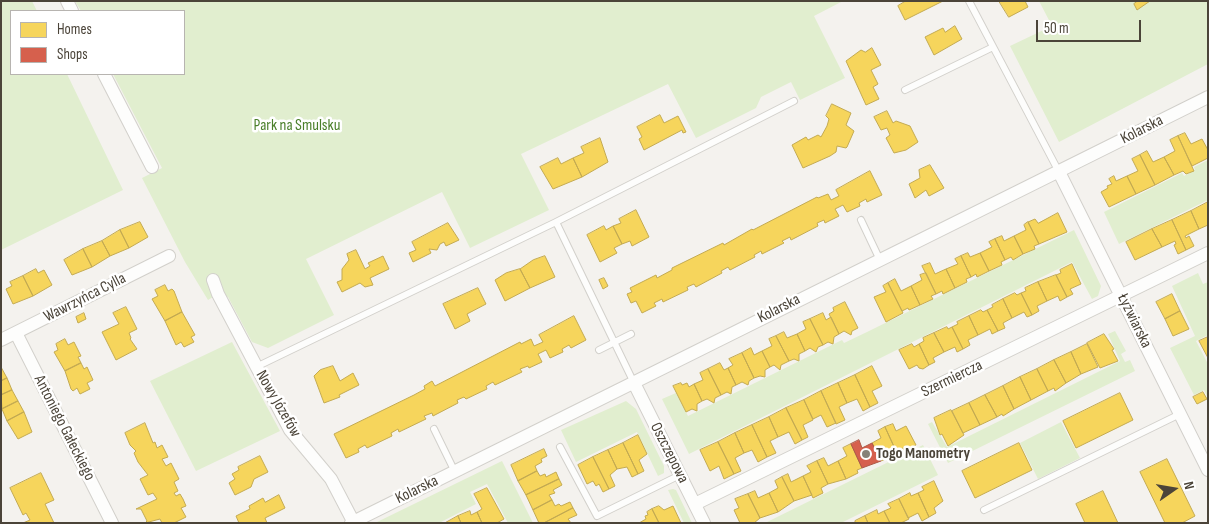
<!DOCTYPE html>
<html>
<head>
<meta charset="utf-8">
<style>
  body { margin:0 }
  #map { position:relative; width:1209px; height:524px; overflow:hidden; background:#f4f2ee; font-family:"Sofia Sans Condensed",sans-serif }
  canvas { display:block }
  .frame { position:absolute; inset:0; border:2px solid #4b4439; pointer-events:none }
  .legend { position:absolute; left:10px; top:10px; width:175px; height:65px; box-sizing:border-box; background:#fff; border:1px solid #b7b4b0; margin:0; padding:6px 9px; list-style:none; font-size:15px; color:#4b4439 }
  .legend li { display:flex; align-items:center; gap:10px; height:25px }
  .legend b { width:25px; border:1px solid #b7b4b0 }
  .north { position:absolute; left:1149px; top:464px; width:50px; height:50px; -webkit-text-stroke:4px #fff; paint-order:stroke; rotate:77deg; font-size:14px; font-weight:700; line-height:20px; text-align:center; color:#4b4439 }
  .north::after { content:''; display:block; margin:auto; width:18px; height:22px; background:#4b4439; clip-path:polygon(50% 0,100% 100%,50% 72%,0 100%) }
  .scale { position:absolute; left:1036px; top:20px; width:105px; height:22px; box-sizing:border-box; border:2px solid #4b4439; border-top:0; padding-left:6px; font-size:15px; line-height:18px; white-space:nowrap; color:#4b4439; -webkit-text-stroke:4px #fff; paint-order:stroke }
</style>
</head>
<body>
<div id="map">
<canvas width="1209" height="524"></canvas>
<div class="frame"></div>
<ul class="legend">
<li><b style="height:14px;background:#f6d55c"></b>Homes</li>
<li><b style="height:14px;background:#d6604d"></b>Shops</li>
</ul>
<div class="north">N</div>
<div class="scale">50 m</div>
</div>
<script>
const ctx = document.querySelector('canvas').getContext('2d');
ctx.lineJoin = 'round';
function fill(path, color) { ctx.fillStyle = color; ctx.fill(path, 'evenodd'); }
function trace(path, color, width, dash) { ctx.strokeStyle = color; ctx.lineWidth = width; ctx.lineCap = dash ? 'butt' : 'round'; ctx.setLineDash(dash || []); ctx.stroke(path); }
function label(font, color, halo, rows, align = 'center') {
  ctx.font = font + ' "Sofia Sans Condensed",sans-serif'; ctx.lineWidth = 5; ctx.setLineDash([]); ctx.textBaseline = 'middle'; ctx.strokeStyle = halo; ctx.fillStyle = color; for (const [text, x, y, turn = 0] of rows) {
    ctx.save(); ctx.translate(x, y); ctx.rotate((+turn || 0) * Math.PI / 180); ctx.textAlign = isNaN(turn) ? turn : align; if (halo) ctx.strokeText(text, 0, 0); ctx.fillText(text, 0, 0); ctx.restore();
  }
}
fill(new Path2D(`
  M 1,1 L 32,1 L 37,11 L 11,11 L 11,74 L 67,74 L 123,190 L 1,250 Z
  M 75,1 L 843,1 L 814,16 L 845,78 L 800,100 L 791,82 L 761,97 L 756,108 L 696,138 L 668,84 L 521,154 L 549,210 L 470,248 L 442,192 L 306,259 L 334,315 L 268,348 L 252,342 L 228,297 L 218,294 L 208,300 L 185,262 L 142,178 L 162,168 L 113,74 L 184,74 L 184,11 L 81,11 Z
  M 1039,1 L 1208,1 L 1208,64 L 1059,142 L 1010,46 L 1052,26 Z
  M 1208,160 L 1208,200 L 1119,244 L 1104,212 L 1182,173 L 1184,176 L 1195,170 L 1194,167 Z
  M 1074,230 L 1101,286 L 1098,296 L 1092,299 L 1072,262 L 689,454 L 662,399 L 676,393 L 688,416 L 842,340 L 844,343 L 867,332 Z
  M 1198,273 L 1203,284 L 1208,282 L 1208,335 L 1196,341 L 1208,364 L 1208,398 L 1204,390 L 1194,395 L 1170,348 L 1195,336 L 1172,286 Z
  M 1115,331 L 1126,351 L 1121,354 L 1125,362 L 1130,360 L 1135,371 L 948,463 L 928,424 L 932,422 L 947,447 L 1120,361 L 1108,334 Z
  M 232,342 L 280,431 L 196,471 L 150,381 Z
  M 626,401 L 636,409 L 664,466 L 664,473 L 658,476 L 637,432 L 576,462 L 561,430 Z
  M 1061,422 L 1080,458 L 1038,479 L 1020,443 Z
  M 923,445 L 938,475 L 841,523 L 765,523 Z
  M 502,461 L 533,523 L 508,523 L 487,484 L 470,492 L 476,504 L 439,523 L 375,523 Z
  M 673,489 L 676,490 L 692,523 L 684,523 L 668,490 Z`), '#e1eecf');
const homes = new Path2D(`
  M 906,1 L 943,1 L 905,20 L 898,6 Z
  M 999,1 L 1025,1 L 1028,7 L 1009,17 Z
  M 1138,1 L 1150,1 L 1137,10 L 1134,4 Z
  M 955,26 L 962,39 L 934,55 L 925,37 L 943,28 L 945,32 Z
  M 872,48 L 881,65 L 871,70 L 878,84 L 873,87 L 879,99 L 866,105 L 846,61 L 861,50 L 865,52 Z
  M 832,104 L 851,113 L 846,125 L 854,131 L 847,147 L 846,148 L 837,146 L 836,152 L 830,156 L 803,168 L 792,145 L 806,137 L 808,140 L 818,135 L 821,137 L 827,126 L 829,119 L 826,116 Z
  M 887,111 L 893,123 L 896,121 L 910,126 L 918,142 L 906,150 L 894,153 L 886,138 L 890,135 L 887,128 L 881,130 L 874,117 Z
  M 660,115 L 664,123 L 678,116 L 686,132 L 683,133 L 682,130 L 644,150 L 639,139 L 642,137 L 637,127 Z
  M 1185,133 L 1191,144 L 1202,139 L 1208,150 L 1208,158 L 1192,166 L 1178,136 Z
  M 1178,136 L 1194,171 L 1186,174 L 1183,171 L 1174,175 L 1164,157 L 1175,151 L 1170,140 Z
  M 600,138 L 608,162 L 582,177 L 573,158 L 584,153 L 581,147 Z
  M 1147,151 L 1153,162 L 1164,157 L 1174,175 L 1155,185 L 1140,155 Z
  M 1140,155 L 1155,185 L 1136,194 L 1127,176 L 1138,171 L 1132,159 Z
  M 558,158 L 561,164 L 573,158 L 582,177 L 553,189 L 540,167 Z
  M 930,165 L 944,188 L 929,196 L 926,190 L 915,198 L 909,184 L 920,178 L 919,170 Z
  M 870,171 L 882,195 L 867,202 L 866,199 L 859,203 L 860,206 L 847,212 L 843,205 L 835,209 L 839,216 L 825,223 L 824,220 L 817,223 L 818,226 L 791,240 L 790,237 L 782,241 L 784,243 L 762,254 L 761,251 L 754,255 L 755,257 L 730,270 L 728,267 L 721,271 L 722,273 L 696,287 L 694,284 L 687,287 L 688,290 L 663,302 L 662,299 L 654,303 L 656,306 L 642,313 L 636,301 L 631,303 L 627,294 L 632,292 L 630,288 L 656,275 L 657,278 L 672,270 L 672,268 L 723,243 L 724,245 L 752,229 L 753,230 L 817,197 L 818,198 L 828,194 L 831,200 L 839,196 L 836,190 Z
  M 1114,176 L 1116,181 L 1127,176 L 1136,194 L 1109,207 L 1101,192 L 1108,188 L 1107,186 L 1112,184 L 1109,179 Z
  M 1208,202 L 1208,225 L 1199,229 L 1191,211 Z
  M 636,210 L 649,237 L 632,246 L 630,241 L 622,244 L 613,226 L 621,223 L 619,219 Z
  M 1191,211 L 1199,229 L 1185,236 L 1186,238 L 1189,236 L 1194,246 L 1186,250 L 1172,220 Z
  M 1058,213 L 1067,232 L 1039,244 L 1028,222 L 1035,219 L 1038,223 Z
  M 1172,220 L 1186,250 L 1178,254 L 1174,245 L 1176,244 L 1175,241 L 1162,247 L 1152,229 Z
  M 140,222 L 148,237 L 129,248 L 120,230 Z
  M 1028,222 L 1039,244 L 1034,246 L 1035,249 L 1023,254 L 1014,236 L 1026,230 L 1024,225 Z
  M 448,223 L 459,240 L 446,246 L 444,242 L 440,244 L 437,250 L 429,249 L 431,253 L 413,262 L 409,253 L 416,250 L 412,242 Z
  M 604,226 L 606,230 L 613,226 L 622,244 L 614,248 L 617,253 L 600,262 L 587,235 Z
  M 1152,229 L 1162,247 L 1135,260 L 1126,242 Z
  M 120,230 L 129,248 L 110,256 L 102,241 Z
  M 1002,236 L 1004,241 L 1014,236 L 1023,254 L 1013,260 L 1011,257 L 1005,260 L 995,239 Z
  M 995,239 L 1005,260 L 1001,262 L 1002,265 L 989,271 L 980,253 L 992,247 L 989,242 Z
  M 102,241 L 110,256 L 92,267 L 83,249 Z
  M 83,249 L 92,267 L 72,275 L 64,260 Z
  M 356,250 L 365,269 L 370,266 L 368,263 L 383,256 L 389,269 L 370,278 L 373,285 L 365,287 L 360,283 L 342,292 L 337,282 L 342,280 L 342,269 L 349,260 L 347,254 Z
  M 968,253 L 970,257 L 980,253 L 989,271 L 977,277 L 976,274 L 971,277 L 961,256 Z
  M 545,256 L 555,277 L 530,288 L 520,269 L 533,260 Z
  M 961,256 L 971,277 L 966,279 L 967,282 L 955,288 L 946,269 L 958,264 L 955,259 Z
  M 930,263 L 935,274 L 946,269 L 955,288 L 943,294 L 942,291 L 936,294 L 922,266 Z
  M 1072,264 L 1081,284 L 1070,289 L 1073,294 L 1067,297 L 1056,275 L 1061,273 L 1060,270 Z
  M 36,269 L 38,273 L 44,270 L 52,285 L 33,296 L 23,276 Z
  M 520,269 L 530,288 L 505,301 L 495,280 L 506,273 Z
  M 926,273 L 936,294 L 931,296 L 933,299 L 920,305 L 911,286 L 922,280 L 920,275 Z
  M 1056,275 L 1067,297 L 1060,301 L 1058,296 L 1047,301 L 1038,282 Z
  M 23,276 L 33,296 L 13,304 L 6,289 L 12,286 L 10,282 Z
  M 604,278 L 608,286 L 603,289 L 599,280 Z
  M 895,279 L 901,291 L 911,286 L 920,305 L 909,310 L 908,308 L 902,311 L 888,283 Z
  M 1038,282 L 1047,301 L 1037,306 L 1039,311 L 1032,315 L 1021,293 L 1026,291 L 1025,288 Z
  M 888,283 L 903,313 L 886,322 L 874,297 L 886,292 L 883,286 Z
  M 165,285 L 168,291 L 172,289 L 174,291 L 182,312 L 165,321 L 152,299 L 158,296 L 155,290 Z
  M 478,288 L 486,304 L 467,314 L 470,321 L 455,329 L 443,304 Z
  M 1015,293 L 1017,295 L 1021,293 L 1032,315 L 1027,317 L 1024,312 L 1012,318 L 1003,299 Z
  M 1172,294 L 1180,311 L 1165,319 L 1156,302 Z
  M 1003,299 L 1012,318 L 1003,323 L 1005,328 L 998,331 L 987,310 L 993,307 L 992,305 Z
  M 845,302 L 858,328 L 852,331 L 851,335 L 844,331 L 839,334 L 829,314 L 834,311 L 833,308 Z
  M 126,307 L 137,329 L 129,333 L 131,338 L 130,339 L 137,349 L 116,360 L 102,332 L 119,324 L 113,313 Z
  M 981,310 L 983,312 L 987,310 L 998,331 L 992,334 L 990,329 L 978,335 L 969,316 Z
  M 1180,311 L 1189,329 L 1173,336 L 1165,319 Z
  M 182,312 L 195,335 L 191,337 L 194,342 L 184,347 L 181,342 L 176,345 L 165,321 Z
  M 84,313 L 86,319 L 78,323 L 76,317 Z
  M 823,313 L 826,320 L 831,317 L 839,334 L 834,337 L 833,344 L 828,342 L 823,345 L 810,319 Z
  M 574,316 L 586,340 L 571,348 L 569,345 L 562,349 L 563,352 L 550,358 L 546,350 L 538,354 L 542,362 L 529,368 L 528,366 L 520,369 L 522,372 L 495,385 L 493,382 L 486,386 L 487,389 L 466,399 L 464,397 L 457,400 L 458,403 L 433,416 L 432,413 L 424,416 L 426,419 L 399,432 L 398,429 L 391,433 L 392,436 L 367,448 L 365,445 L 358,449 L 359,452 L 346,458 L 334,434 L 414,395 L 425,389 L 424,386 L 432,381 L 435,386 L 520,342 L 521,344 L 531,339 L 534,346 L 543,342 L 539,335 Z
  M 969,316 L 978,335 L 968,340 L 970,345 L 963,349 L 952,327 L 958,324 L 957,322 Z
  M 810,319 L 823,345 L 818,347 L 816,352 L 810,348 L 805,351 L 797,334 L 806,329 L 803,322 Z
  M 947,327 L 948,329 L 952,327 L 963,349 L 957,352 L 955,347 L 944,352 L 934,333 Z
  M 784,332 L 787,338 L 797,334 L 805,351 L 799,354 L 799,361 L 794,359 L 789,361 L 776,336 Z
  M 934,333 L 944,352 L 933,358 L 935,362 L 929,365 L 919,344 L 924,341 L 923,338 Z
  M 1104,334 L 1114,349 L 1112,350 L 1118,361 L 1100,368 L 1087,343 Z
  M 776,336 L 789,361 L 781,365 L 780,370 L 774,365 L 770,367 L 762,351 L 772,346 L 769,339 Z
  M 1208,337 L 1208,358 L 1199,341 Z
  M 65,339 L 68,345 L 74,342 L 81,356 L 78,357 L 81,363 L 65,371 L 54,352 L 58,350 L 56,344 Z
  M 912,344 L 914,347 L 919,344 L 929,365 L 923,369 L 919,368 L 917,365 L 909,369 L 899,350 Z
  M 1087,344 L 1098,367 L 1081,374 L 1071,352 Z
  M 751,348 L 754,355 L 762,351 L 770,367 L 765,370 L 765,377 L 760,376 L 754,378 L 742,353 Z
  M 1071,352 L 1081,374 L 1066,383 L 1054,360 Z
  M 742,353 L 754,378 L 749,381 L 748,385 L 742,382 L 736,385 L 728,368 L 733,365 L 729,359 Z
  M 1054,360 L 1066,383 L 1055,391 L 1054,388 L 1048,391 L 1037,369 Z
  M 81,363 L 84,369 L 87,367 L 93,380 L 87,383 L 90,389 L 80,394 L 77,388 L 73,391 L 71,389 L 65,371 Z
  M 720,363 L 724,370 L 728,368 L 736,385 L 732,387 L 731,394 L 727,392 L 721,395 L 708,369 Z
  M 333,366 L 340,381 L 353,373 L 359,385 L 339,395 L 340,397 L 324,403 L 314,376 L 320,370 Z
  M 872,366 L 882,386 L 872,391 L 878,403 L 870,407 L 855,375 Z
  M 1,367 L 7,378 L 1,381 Z
  M 708,369 L 721,395 L 715,398 L 714,403 L 707,399 L 702,401 L 694,384 L 703,380 L 700,373 Z
  M 1037,369 L 1048,391 L 1031,400 L 1020,377 Z
  M 855,375 L 870,407 L 863,411 L 857,399 L 847,403 L 838,383 Z
  M 1020,377 L 1031,400 L 1014,409 L 1003,386 Z
  M 7,378 L 12,390 L 1,395 L 1,381 Z
  M 681,383 L 682,385 L 687,383 L 689,387 L 694,384 L 702,401 L 697,404 L 697,411 L 692,409 L 686,412 L 673,386 Z
  M 838,383 L 847,403 L 839,407 L 845,420 L 836,424 L 821,391 Z
  M 1003,386 L 1014,409 L 1003,416 L 1002,414 L 997,417 L 985,395 Z
  M 12,390 L 18,401 L 2,409 L 1,395 Z
  M 821,391 L 836,423 L 827,427 L 821,415 L 813,419 L 804,400 Z
  M 1203,392 L 1207,399 L 1197,404 L 1193,397 Z
  M 1120,393 L 1133,420 L 1076,448 L 1063,421 Z
  M 985,395 L 997,417 L 980,425 L 969,403 Z
  M 804,400 L 813,420 L 803,425 L 808,437 L 802,440 L 786,408 Z
  M 18,401 L 24,412 L 7,421 L 2,409 Z
  M 969,403 L 980,425 L 963,433 L 952,411 Z
  M 786,408 L 802,440 L 795,444 L 789,432 L 778,437 L 769,417 Z
  M 951,410 L 964,435 L 948,446 L 942,434 L 940,435 L 934,418 Z
  M 24,412 L 32,432 L 18,439 L 7,421 Z
  M 769,417 L 778,437 L 770,441 L 776,453 L 767,457 L 752,425 Z
  M 145,423 L 153,443 L 155,442 L 157,448 L 162,445 L 168,457 L 162,459 L 166,466 L 171,463 L 179,479 L 174,482 L 178,491 L 174,493 L 176,496 L 180,494 L 183,499 L 186,506 L 181,508 L 186,517 L 174,523 L 162,523 L 160,519 L 145,523 L 147,521 L 141,509 L 136,509 L 157,499 L 153,493 L 148,495 L 140,479 L 148,475 L 138,462 L 134,453 L 136,451 L 130,445 L 125,433 Z
  M 893,424 L 896,431 L 906,426 L 916,445 L 904,451 L 903,448 L 896,451 L 885,427 Z
  M 752,425 L 767,457 L 758,462 L 752,450 L 744,453 L 735,433 Z
  M 885,427 L 896,451 L 891,454 L 892,456 L 881,461 L 872,443 L 881,438 L 878,431 Z
  M 735,433 L 744,453 L 735,458 L 741,471 L 734,474 L 718,442 Z
  M 638,435 L 647,454 L 639,460 L 644,471 L 638,474 L 623,443 Z
  M 718,442 L 734,474 L 724,479 L 719,466 L 710,471 L 700,450 Z
  M 623,443 L 638,474 L 632,477 L 627,467 L 617,469 L 608,450 Z
  M 1019,443 L 1032,470 L 975,498 L 962,471 Z
  M 851,444 L 862,468 L 857,470 L 858,473 L 846,479 L 838,461 L 847,456 L 843,448 Z
  M 544,449 L 547,456 L 541,459 L 542,462 L 535,466 L 537,471 L 518,481 L 511,465 Z
  M 608,450 L 617,469 L 610,475 L 615,486 L 609,489 L 593,457 Z
  M 260,456 L 268,472 L 254,479 L 251,487 L 235,495 L 229,483 L 235,479 L 232,474 L 239,470 L 238,467 Z
  M 593,457 L 609,489 L 603,492 L 599,484 L 596,486 L 593,481 L 587,484 L 578,465 Z
  M 824,458 L 828,466 L 838,461 L 846,479 L 828,484 L 817,461 Z
  M 1167,459 L 1195,516 L 1182,523 L 1165,523 L 1140,472 Z
  M 817,461 L 828,484 L 821,488 L 823,493 L 813,498 L 803,476 L 811,472 L 807,466 Z
  M 537,471 L 540,476 L 545,474 L 546,477 L 556,472 L 559,479 L 526,495 L 518,481 Z
  M 41,473 L 54,500 L 45,504 L 54,523 L 23,523 L 30,520 L 26,513 L 23,515 L 10,488 Z
  M 788,474 L 791,482 L 803,476 L 812,495 L 794,501 L 782,477 Z
  M 782,477 L 794,501 L 778,512 L 769,493 L 778,488 L 775,481 Z
  M 559,479 L 562,485 L 553,490 L 555,493 L 549,495 L 552,500 L 533,510 L 526,495 Z
  M 934,481 L 943,501 L 934,508 L 936,513 L 929,517 L 918,493 L 924,490 L 922,487 Z
  M 487,488 L 504,519 L 497,523 L 482,523 L 477,512 L 482,509 L 474,494 Z
  M 755,491 L 758,498 L 769,493 L 778,512 L 760,518 L 748,494 Z
  M 1103,491 L 1118,523 L 1085,523 L 1076,504 Z
  M 910,493 L 911,496 L 918,493 L 929,517 L 922,521 L 918,513 L 908,518 L 899,499 Z
  M 748,494 L 760,518 L 754,523 L 740,523 L 734,510 L 739,508 L 735,499 Z
  M 279,495 L 285,508 L 265,518 L 267,523 L 239,523 L 236,516 L 250,509 L 249,506 L 263,498 L 265,502 Z
  M 899,499 L 909,519 L 901,523 L 890,523 L 884,511 L 891,508 L 888,504 Z
  M 552,500 L 555,506 L 559,504 L 561,506 L 570,502 L 573,508 L 544,523 L 539,523 L 533,510 Z
  M 659,506 L 664,510 L 673,506 L 681,523 L 659,523 L 652,509 Z
  M 573,508 L 577,515 L 568,519 L 571,523 L 544,523 Z
  M 652,509 L 659,523 L 639,523 L 646,519 L 645,516 L 648,515 L 647,512 Z
  M 877,510 L 878,514 L 884,511 L 890,523 L 868,523 L 865,516 Z
  M 470,511 L 471,515 L 477,512 L 482,523 L 461,523 L 458,516 Z
  M 458,516 L 461,523 L 445,523 Z
  M 865,516 L 868,523 L 855,523 L 855,521 Z`);
fill(homes, '#f6d55c');
trace(homes, '#c3aa52', 1);
const shops = new Path2D(`
  M 859,440 L 862,448 L 872,443 L 881,461 L 862,468 L 851,444 Z`);
fill(shops, '#d6604d');
trace(shops, '#ac5847', 1);
const service = new Path2D(`
  M 969,1 L 1059,172
  M 905,90 L 993,47
  M 861,220 L 879,258
  M 556,222 L 794,101
  M 599,350 L 631,334
  M 256,367 L 556,222 L 634,383
  M 434,429 L 455,472
  M 560,447 L 597,516 L 680,475
  M 984,510 L 1180,414`);
const minor = new Path2D(`
  M 67,1 L 72,11
  M 104,74 L 152,167
  M 1059,172 L 1208,470
  M 213,280 L 218,294 L 290,430 L 331,479 L 354,523
  M 16,333 L 112,523
  M 1,340 L 169,256
  M 634,383 L 704,523
  M 695,504 L 1208,253
  M 351,523 L 1208,97`);
trace(service, '#d2d0cb', 8);
trace(minor, '#d2d0cb', 14);
trace(service, '#fdfdfc', 6);
trace(minor, '#fdfdfc', 12);
for (const [x, y, r, color] of [
  [866,454,5,"#868178"]
]) { const dot = new Path2D(); dot.arc(x, y, r, 0, 2 * Math.PI); ctx.fillStyle = color; ctx.fill(dot); trace(dot, '#fff', 2); }
label('16px', '#4a7f2a', '#fff', [
  ["Park na Smulsku",297,126]
]);
label('16px', '#4b4439', '#fff', [
  ["Kolarska",1142,130,-27],
  ["Wawrzyńca Cylla",85,298,-27],
  ["Kolarska",779,309,-27],
  ["Łyżwiarska",1134,321,64],
  ["Szermiercza",952,379,-26],
  ["Nowy Józefów",278,404,60],
  ["Antoniego Gałeckiego",64,428,63],
  ["Oszczepowa",669,453,63],
  ["Kolarska",417,490,-26]
]);
label('bold 16px', '#4b4439', '#fff', [
  ["Togo Manometry",876,454]
], 'left');
</script>
</body>
</html>
